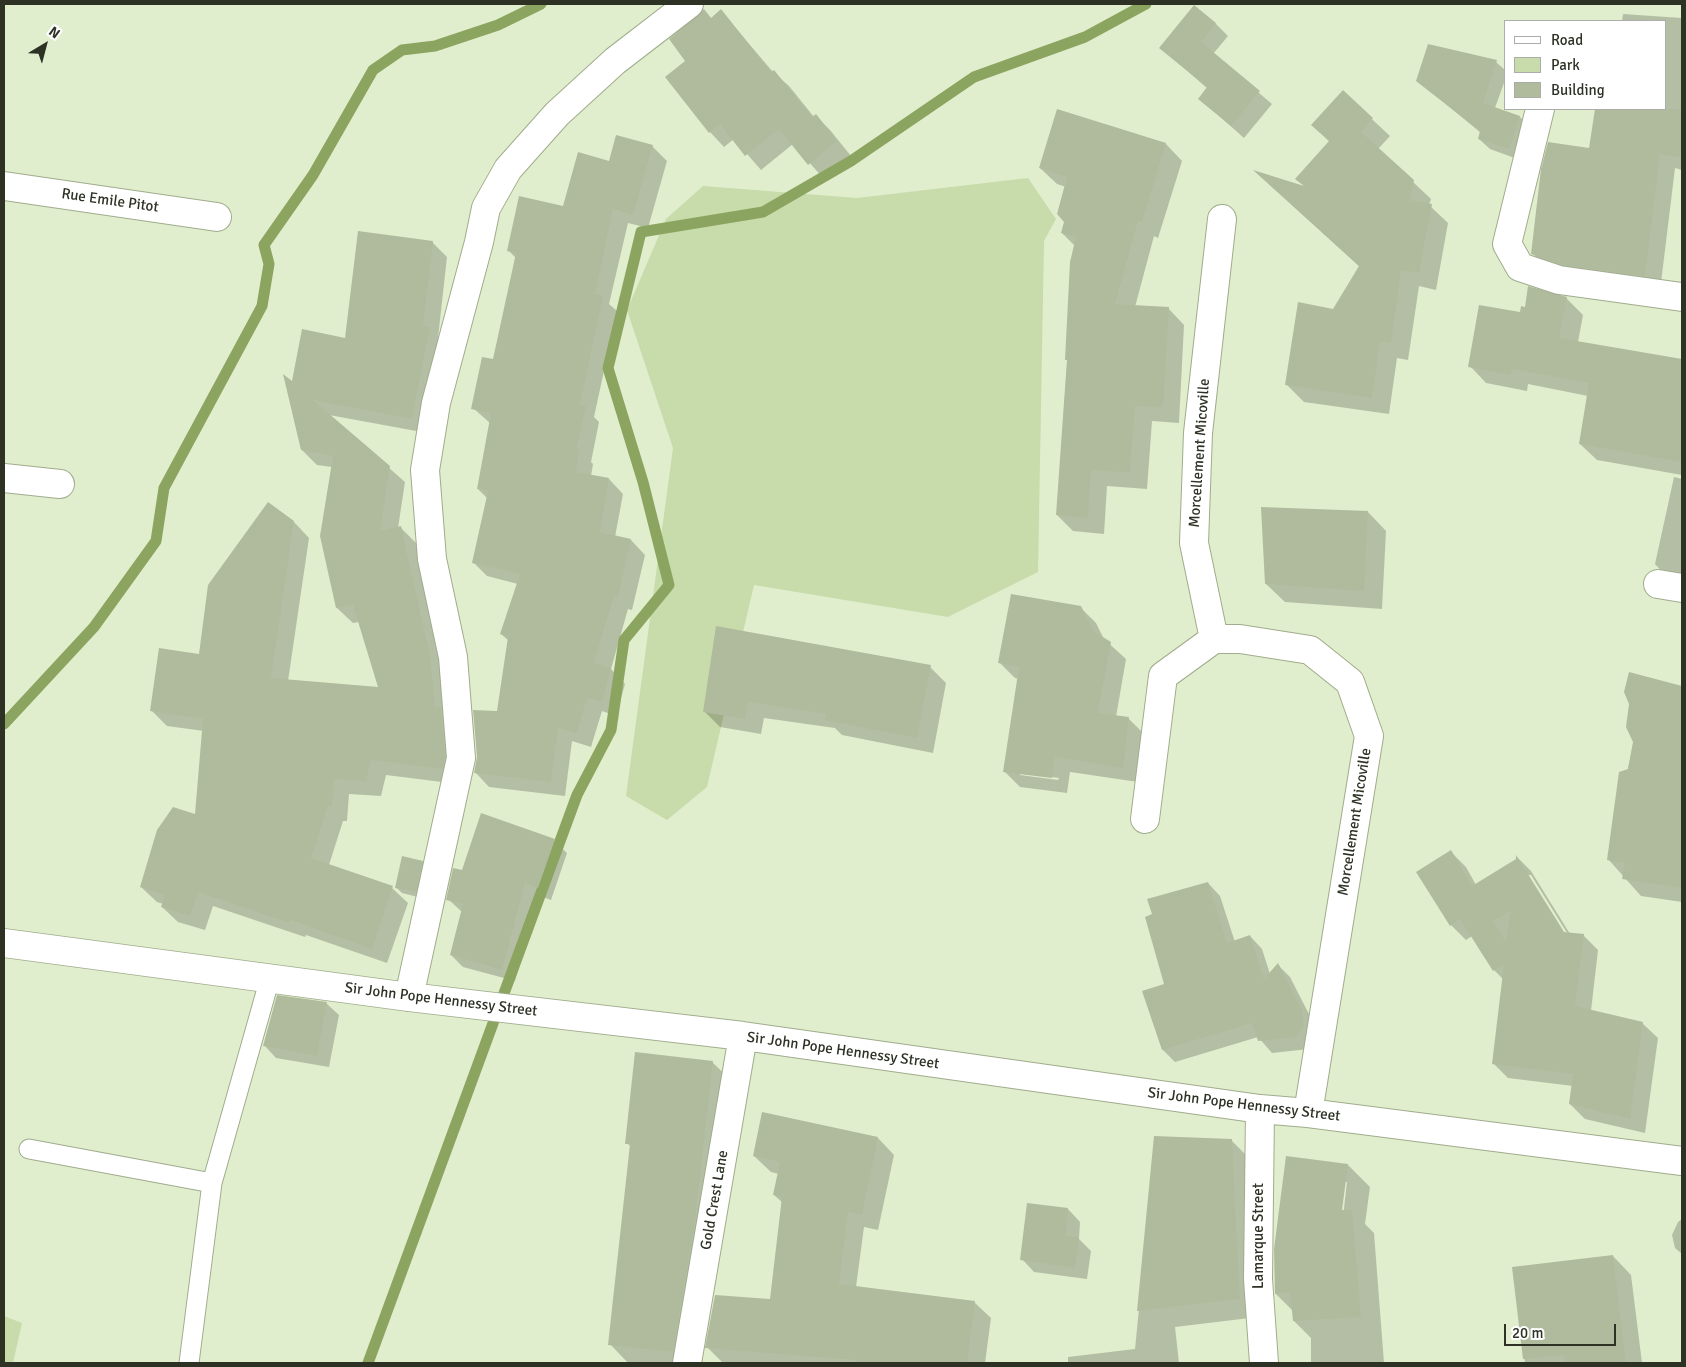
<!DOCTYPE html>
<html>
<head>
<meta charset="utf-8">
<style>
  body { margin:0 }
  #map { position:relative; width:1686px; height:1367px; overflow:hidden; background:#e1eecd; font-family:Signika,sans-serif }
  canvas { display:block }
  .frame { position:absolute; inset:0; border:5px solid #2d3225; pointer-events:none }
  .legend { position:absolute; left:1504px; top:20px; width:162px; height:90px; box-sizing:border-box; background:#fff; border:1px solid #abada8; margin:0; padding:6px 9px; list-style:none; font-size:15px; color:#2d3225 }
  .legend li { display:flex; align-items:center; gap:10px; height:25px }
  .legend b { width:25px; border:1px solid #abada8 }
  .north { position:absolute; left:20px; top:20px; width:50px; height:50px; -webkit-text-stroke:4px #fff; paint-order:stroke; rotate:37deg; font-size:14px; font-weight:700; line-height:20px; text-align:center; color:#2d3225 }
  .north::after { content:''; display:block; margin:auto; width:18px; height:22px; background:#2d3225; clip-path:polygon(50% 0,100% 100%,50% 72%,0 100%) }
  .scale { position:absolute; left:1504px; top:1324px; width:112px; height:22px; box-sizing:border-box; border:2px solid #2d3225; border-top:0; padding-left:6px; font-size:15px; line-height:18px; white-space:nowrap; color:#2d3225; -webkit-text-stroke:4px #fff; paint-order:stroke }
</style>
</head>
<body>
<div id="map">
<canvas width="1686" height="1367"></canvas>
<div class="frame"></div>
<ul class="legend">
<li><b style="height:6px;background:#fff"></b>Road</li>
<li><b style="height:14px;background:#c8dbaa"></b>Park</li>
<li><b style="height:14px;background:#afbb9c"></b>Building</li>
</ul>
<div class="north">N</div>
<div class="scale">20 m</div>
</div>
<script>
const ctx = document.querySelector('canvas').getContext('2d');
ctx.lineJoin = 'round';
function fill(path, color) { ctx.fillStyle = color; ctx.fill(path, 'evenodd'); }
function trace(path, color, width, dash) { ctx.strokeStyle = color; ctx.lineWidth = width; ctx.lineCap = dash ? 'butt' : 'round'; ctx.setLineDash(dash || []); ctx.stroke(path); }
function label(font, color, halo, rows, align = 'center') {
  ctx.font = font + ' Signika,sans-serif'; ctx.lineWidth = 4; ctx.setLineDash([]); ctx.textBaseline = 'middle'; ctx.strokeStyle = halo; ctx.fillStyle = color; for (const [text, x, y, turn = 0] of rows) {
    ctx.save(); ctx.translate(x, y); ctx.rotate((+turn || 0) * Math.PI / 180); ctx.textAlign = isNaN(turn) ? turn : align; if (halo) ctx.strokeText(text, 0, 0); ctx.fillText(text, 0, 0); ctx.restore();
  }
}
fill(new Path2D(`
  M 1028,178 L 1056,219 L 1044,241 L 1038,572 L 948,617 L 754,585 L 707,787 L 667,820 L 626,796 L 673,448 L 627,310 L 666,219 L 703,186 L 857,198 Z
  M 4,1316 L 22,1323 L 13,1363 L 4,1363 Z`), '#c8dbaa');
fill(new Path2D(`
  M 704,11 L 712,19 L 721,11 L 773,72 L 789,86 L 814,117 L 816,116 L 830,130 L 851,156 L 823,178 L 793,144 L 761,170 L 734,139 L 724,147 L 710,132 L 687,61 Z
  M 1623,14 L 1682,18 L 1682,170 L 1675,168 L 1660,291 L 1548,269 L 1533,254 L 1590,149 L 1597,109 L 1665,109 L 1665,21 L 1622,21 Z
  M 1215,23 L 1228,36 L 1213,54 L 1272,104 L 1244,138 L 1200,99 L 1208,89 L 1161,48 Z
  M 1496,62 L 1505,70 L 1505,80 L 1495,108 L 1520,117 L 1531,128 L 1520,160 L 1490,149 L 1479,139 L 1481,133 L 1417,80 Z
  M 1343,92 L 1390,136 L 1378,149 L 1431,199 L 1429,205 L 1448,223 L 1436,290 L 1419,286 L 1408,360 L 1397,358 L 1389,414 L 1304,402 L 1286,384 L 1360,267 L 1257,173 L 1306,188 L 1297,179 L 1330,142 L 1313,125 Z
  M 1166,144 L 1182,161 L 1158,238 L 1154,236 L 1135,307 L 1168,308 L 1184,325 L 1179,423 L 1152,421 L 1147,489 L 1107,486 L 1104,534 L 1073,531 L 1057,515 L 1075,246 L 1062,233 L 1066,222 L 1066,187 L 1057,184 L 1040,168 Z
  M 652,146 L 667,161 L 648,228 L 628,223 L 609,304 L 617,311 L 594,417 L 599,422 L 591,462 L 593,464 L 591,476 L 609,479 L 623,494 L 615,537 L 631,540 L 645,555 L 632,610 L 628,609 L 611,669 L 625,684 L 616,716 L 602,711 L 591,747 L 572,741 L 565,796 L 489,787 L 475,772 L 498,712 L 509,641 L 501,634 L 518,584 L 487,576 L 473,562 L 488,499 L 478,489 L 490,423 L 473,408 L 494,361 L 516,258 L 509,251 L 564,207 L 610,162 Z
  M 432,242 L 447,257 L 438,338 L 444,344 L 427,433 L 329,415 L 405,482 L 398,528 L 400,527 L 416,543 L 445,671 L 458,784 L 386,775 L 381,796 L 349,794 L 347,821 L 343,821 L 329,865 L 392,888 L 408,903 L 387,963 L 306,935 L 305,937 L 213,906 L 205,930 L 178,922 L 162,907 L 163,904 L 157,902 L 141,887 L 196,816 L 204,731 L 167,726 L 152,711 L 200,655 L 294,522 L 309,538 L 288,681 L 379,689 L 359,622 L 353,623 L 337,608 L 321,535 L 332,467 L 317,465 L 302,450 L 293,384 L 346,339 Z
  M 1566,298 L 1583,315 L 1578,342 L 1682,360 L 1682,475 L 1597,460 L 1580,444 L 1588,396 L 1528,384 L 1527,391 L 1486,383 L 1470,366 L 1526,308 Z
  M 1674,477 L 1682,479 L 1682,585 L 1673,583 L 1655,564 Z
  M 1368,512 L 1386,531 L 1382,609 L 1285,602 L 1266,584 Z
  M 1080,607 L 1096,623 L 1104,639 L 1126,659 L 1116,717 L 1128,718 L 1144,734 L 1138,782 L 1070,772 L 1067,793 L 1020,787 L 1004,771 L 1019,679 L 1015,678 L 1000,663 ZM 1020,773 L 1059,778 L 1058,780 L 1020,775 Z
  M 717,627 L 930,667 L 946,683 L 933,753 L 842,735 L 835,728 L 764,718 L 761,734 L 720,727 L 704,711 Z
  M 1630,674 L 1682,687 L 1682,902 L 1641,896 L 1608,859 L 1634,741 Z
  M 482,815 L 554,841 L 567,853 L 551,900 L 538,895 L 515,981 L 463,967 L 451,955 L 462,912 L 448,899 L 462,871 Z
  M 1451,852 L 1466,867 L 1476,885 L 1517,860 L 1517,857 L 1531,871 L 1570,934 L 1583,935 L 1598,950 L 1591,1011 L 1642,1023 L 1658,1038 L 1645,1133 L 1585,1119 L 1570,1104 L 1573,1086 L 1508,1078 L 1493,1063 L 1503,979 L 1494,970 L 1472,936 L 1466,940 L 1451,925 ZM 1528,875 L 1531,875 L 1569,936 L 1567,938 Z
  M 422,862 L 428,868 L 422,898 L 402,893 L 396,887 Z
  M 1208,883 L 1220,896 L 1235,942 L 1250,936 L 1262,949 L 1270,974 L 1278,965 L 1290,977 L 1314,1024 L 1309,1049 L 1272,1053 L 1258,1037 L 1175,1062 L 1163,1050 L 1144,992 L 1166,984 Z
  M 326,1003 L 339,1015 L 329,1067 L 276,1058 L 264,1045 Z
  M 712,1062 L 731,1080 L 692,1363 L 628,1363 L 610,1344 L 631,1147 L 627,1143 Z
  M 1156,1137 L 1231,1140 L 1250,1159 L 1258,1317 L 1175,1327 L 1179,1363 L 1068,1363 L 1068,1357 L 1135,1349 Z
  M 878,1138 L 894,1155 L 878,1230 L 864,1227 L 856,1287 L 974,1302 L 991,1318 L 985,1363 L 723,1363 L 707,1347 L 771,1301 L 783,1203 L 774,1195 L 779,1174 L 771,1172 L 754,1156 Z
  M 1348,1165 L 1370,1187 L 1365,1224 L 1374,1233 L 1384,1363 L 1311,1363 L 1311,1338 L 1294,1321 L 1293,1311 L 1276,1294 ZM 1345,1182 L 1347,1182 L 1343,1217 L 1340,1216 Z
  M 1068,1209 L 1080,1222 L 1079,1239 L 1091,1251 L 1087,1279 L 1034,1272 L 1022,1259 Z
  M 1682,1219 L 1682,1254 L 1675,1248 L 1672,1235 L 1678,1222 Z
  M 1613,1256 L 1631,1275 L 1642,1363 L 1525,1363 L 1513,1268 Z`), '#0003');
trace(new Path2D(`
  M 4,724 L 94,627 L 156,541 L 164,488 L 262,306 L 269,264 L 264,245 L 313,175 L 373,70 L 402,50 L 435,46 L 498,25 L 541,4
  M 368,1363 L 577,795 L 611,730 L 624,640 L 669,585 L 643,482 L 608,368 L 641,232 L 763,212 L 851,161 L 974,77 L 1085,37 L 1146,4`), '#8ba45f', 11);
fill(new Path2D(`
  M 1194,5 L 1216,23 L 1201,42 L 1260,91 L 1231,126 L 1198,99 L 1207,87 L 1159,48 Z
  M 704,9 L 711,18 L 721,9 L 771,72 L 774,70 L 812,117 L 816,114 L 837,141 L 808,165 L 779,129 L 745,156 L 720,124 L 709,133 L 665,77 L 685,61 L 669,39 Z
  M 1428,44 L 1497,60 L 1483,103 L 1520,116 L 1509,149 L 1478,139 L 1480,131 L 1416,81 Z
  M 1343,90 L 1373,118 L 1361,132 L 1414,180 L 1410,200 L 1432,204 L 1419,273 L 1401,270 L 1391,343 L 1380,341 L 1372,398 L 1285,385 L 1298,302 L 1333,309 L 1359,266 L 1253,170 L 1304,186 L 1295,179 L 1329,141 L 1311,125 Z
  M 1057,109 L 1166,143 L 1142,222 L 1138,221 L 1115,304 L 1169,307 L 1163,407 L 1135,406 L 1130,473 L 1091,470 L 1088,518 L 1056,515 L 1067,360 L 1065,360 L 1070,262 L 1076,237 L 1061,233 L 1064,222 L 1057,214 L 1067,177 L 1039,168 Z
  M 1595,109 L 1682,109 L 1682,158 L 1660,154 L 1645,276 L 1563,265 L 1531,254 L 1541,169 L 1548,142 L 1589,148 Z
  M 616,135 L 653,145 L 633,215 L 613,209 L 595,294 L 603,296 L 580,405 L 586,406 L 577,448 L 580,448 L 576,472 L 609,478 L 600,532 L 631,539 L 618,597 L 614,596 L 594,663 L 611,668 L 602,702 L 587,698 L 577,733 L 558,728 L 551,782 L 474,773 L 477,757 L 473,710 L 497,711 L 508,637 L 500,634 L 520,574 L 472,563 L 488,491 L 477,489 L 491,413 L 471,409 L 482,357 L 493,359 L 516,253 L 507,251 L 519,196 L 563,206 L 578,152 L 609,161 Z
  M 358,231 L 433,241 L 423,326 L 430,327 L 412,419 L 313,400 L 390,466 L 380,531 L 401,526 L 430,655 L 435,707 L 441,707 L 445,757 L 443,769 L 371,760 L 366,781 L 334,779 L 332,807 L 328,806 L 311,858 L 393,886 L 372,949 L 291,920 L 290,923 L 198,892 L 190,916 L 161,907 L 165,895 L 140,887 L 157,830 L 173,807 L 195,814 L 203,719 L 150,711 L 159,648 L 199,654 L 208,585 L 268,502 L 294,521 L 271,678 L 378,687 L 353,605 L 336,608 L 320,536 L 333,456 L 301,450 L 283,374 L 292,381 L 302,329 L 345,338 Z
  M 1528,286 L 1567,297 L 1559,338 L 1682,359 L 1682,462 L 1579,444 L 1589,383 L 1512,369 L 1511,375 L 1468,367 L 1479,305 L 1520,312 L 1521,306 L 1525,307 Z
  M 1261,507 L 1368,511 L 1364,591 L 1265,584 Z
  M 1011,594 L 1081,606 L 1093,631 L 1111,642 L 1098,713 L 1129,717 L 1123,768 L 1055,757 L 1052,778 L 1003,772 L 1019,667 L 998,663 Z
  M 716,626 L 931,665 L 917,738 L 825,720 L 826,714 L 748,702 L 745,719 L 703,712 Z
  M 1629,672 L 1682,686 L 1682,888 L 1622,879 L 1625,863 L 1607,860 L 1619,772 L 1628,769 L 1633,742 L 1626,727 L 1629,704 L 1624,692 Z
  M 481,813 L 555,839 L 538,888 L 525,883 L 502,970 L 450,955 L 463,904 L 446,900 L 453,868 L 462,870 Z
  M 1451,850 L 1472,886 L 1516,859 L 1516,855 L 1564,932 L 1584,934 L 1575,1006 L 1643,1022 L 1630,1119 L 1569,1104 L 1573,1074 L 1492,1064 L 1504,964 L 1493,971 L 1460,919 L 1450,926 L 1416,872 ZM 1510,911 L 1506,942 L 1493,921 Z
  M 402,856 L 423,861 L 416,892 L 395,888 Z
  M 1208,882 L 1227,943 L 1250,935 L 1264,979 L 1278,963 L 1302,1010 L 1304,1026 L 1296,1037 L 1258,1041 L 1252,1023 L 1162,1050 L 1142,991 L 1164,984 L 1145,917 L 1152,914 L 1147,899 Z
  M 277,995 L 327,1002 L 317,1056 L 263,1046 Z
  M 635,1052 L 713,1061 L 695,1222 L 673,1352 L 608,1345 L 630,1144 L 625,1144 Z
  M 762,1112 L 878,1137 L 862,1215 L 848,1212 L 839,1284 L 975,1301 L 967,1363 L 856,1363 L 856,1360 L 705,1348 L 715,1295 L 770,1299 L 782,1197 L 773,1195 L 780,1162 L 753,1156 Z
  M 1154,1136 L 1232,1139 L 1240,1299 L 1137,1311 Z
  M 1286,1156 L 1348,1164 L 1342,1210 L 1352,1210 L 1361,1317 L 1293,1321 L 1290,1292 L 1275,1294 L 1274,1249 Z
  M 1027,1203 L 1068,1208 L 1066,1236 L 1079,1237 L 1075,1268 L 1020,1260 Z
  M 1613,1255 L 1626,1363 L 1565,1363 L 1564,1355 L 1523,1359 L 1512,1267 Z`), '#afbb9c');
const lane = new Path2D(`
  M 29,1149 L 212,1183
  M 189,1363 L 212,1183 L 270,978`);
const street = new Path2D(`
  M 1540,109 L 1507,244 L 1520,267 L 1559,280 L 1682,297
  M 4,186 L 217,217
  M 1222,219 L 1198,433 L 1194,543 L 1214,639 L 1240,639 L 1310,650 L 1350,682 L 1369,736 L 1308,1113
  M 4,478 L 60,484
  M 1658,584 L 1682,588
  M 1145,819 L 1163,676 L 1214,639
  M 4,943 L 409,997 L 743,1036 L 1260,1109 L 1308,1113 L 1682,1161
  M 409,997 L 461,758 L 453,657 L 432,559 L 425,470 L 436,403 L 479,242 L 486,208 L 508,169 L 557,114 L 615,61 L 689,4
  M 1260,1109 L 1258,1279 L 1264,1363
  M 687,1363 L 743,1036`);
trace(lane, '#a0ac8d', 21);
trace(street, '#a0ac8d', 30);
trace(lane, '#fff', 19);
trace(street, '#fff', 28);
label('15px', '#2d3225', '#fff', [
  ["Rue Emile Pitot",110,201,8],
  ["Morcellement Micoville",1200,453,-86],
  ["Morcellement Micoville",1355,822,-81],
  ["Sir John Pope Hennessy Street",441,1000,7],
  ["Sir John Pope Hennessy Street",843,1051,8],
  ["Sir John Pope Hennessy Street",1244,1105,7],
  ["Gold Crest Lane",715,1200,-80],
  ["Lamarque Street",1259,1236,-90]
]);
</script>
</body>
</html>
